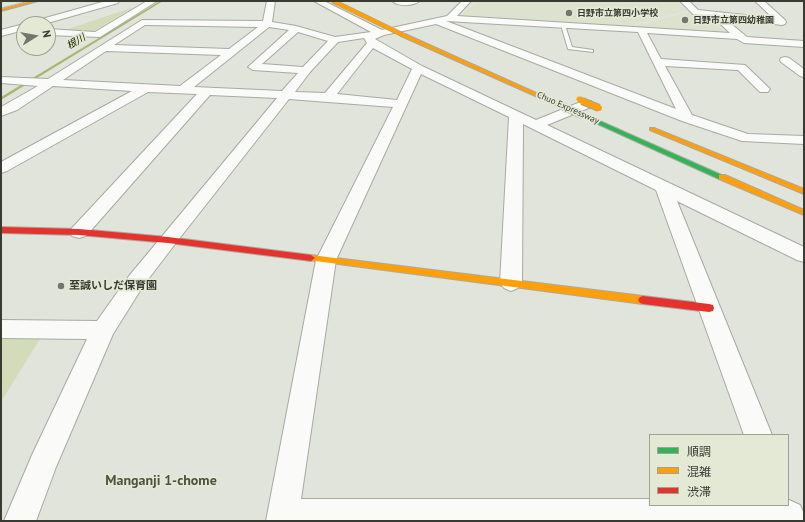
<!DOCTYPE html>
<html>
<head>
<meta charset="utf-8">
<style>
  body { margin:0 }
  #map { position:relative; width:805px; height:522px; overflow:hidden; background:#e1e4da; font-family:"PT Sans","Noto Sans JP",sans-serif }
  canvas { display:block }
  .frame { position:absolute; inset:0; border:2px solid #393b33; pointer-events:none }
  .legend { position:absolute; left:649px; top:434px; width:140px; height:72px; box-sizing:border-box; background:#e3e9d5; border:1px solid #9fa394; margin:0; padding:5px 7px; list-style:none; font-size:12px; color:#393b33 }
  .legend li { display:flex; align-items:center; gap:8px; height:20px }
  .legend b { width:20px; border:1px solid #9fa394 }
  .north { position:absolute; left:16px; top:16px; width:40px; height:40px; box-sizing:border-box; background:#e3e9d5; border:1px solid #9fa394; border-radius:50%; rotate:79deg; font-size:11px; font-weight:700; line-height:16px; text-align:center; color:#393b33 }
  .north::after { content:''; display:block; margin:auto; width:14px; height:18px; background:#74766d; clip-path:polygon(50% 0,100% 100%,50% 72%,0 100%) }
</style>
</head>
<body>
<div id="map">
<canvas width="805" height="522"></canvas>
<div class="frame"></div>
<ul class="legend">
<li><b style="height:5px;background:#30b455"></b>順調</li>
<li><b style="height:5px;background:#ff9f0a"></b>混雑</li>
<li><b style="height:5px;background:#e5322d"></b>渋滞</li>
</ul>
<div class="north">N</div>
</div>
<script>
const ctx = document.querySelector('canvas').getContext('2d');
ctx.lineJoin = 'round';
function fill(path, color) { ctx.fillStyle = color; ctx.fill(path, 'evenodd'); }
function trace(path, color, width, dash) { ctx.strokeStyle = color; ctx.lineWidth = width; ctx.lineCap = dash ? 'butt' : 'round'; ctx.setLineDash(dash || []); ctx.stroke(path); }
function label(font, color, halo, rows, align = 'center') {
  ctx.font = font + ' "PT Sans","Noto Sans JP",sans-serif'; ctx.lineWidth = 3.5; ctx.setLineDash([]); ctx.textBaseline = 'middle'; ctx.strokeStyle = halo; ctx.fillStyle = color; for (const [text, x, y, turn = 0] of rows) {
    ctx.save(); ctx.translate(x, y); ctx.rotate((+turn || 0) * Math.PI / 180); ctx.textAlign = isNaN(turn) ? turn : align; if (halo) ctx.strokeText(text, 0, 0); ctx.fillText(text, 0, 0); ctx.restore();
  }
}
fill(new Path2D(`
  M 479,1 L 678,1 L 686,11 L 626,26 L 459,16 Z
  M 690,12 L 704,13 L 724,32 L 631,27 Z`), '#dce2ce');
fill(new Path2D(`
  M 134,7 L 92,32 L 65,30 Z
  M 43,334 L 1,402 L 1,335 Z`), '#d3dcb8');
fill(new Path2D(`
  M 160,1 L 163,1 L 1,100 L 1,97 Z`), '#a8b673');
const lane = new Path2D(`
  M 563,24 L 565,25 L 572,47 L 593,50 L 593,52 L 568,49 L 561,25 Z`);
const street = new Path2D(`
  M 106,1 L 119,1 L 118,3 L 44,24 L 30,24 L 31,22 Z
  M 147,1 L 157,1 L 100,37 L 48,35 L 48,29 L 95,32 Z
  M 267,1 L 275,1 L 272,22 L 296,26 L 335,37 L 371,32 L 314,1 L 324,1 L 382,30 L 447,16 L 462,1 L 471,1 L 457,16 L 730,33 L 712,16 L 693,14 L 680,1 L 689,1 L 698,10 L 773,18 L 755,1 L 764,1 L 785,20 L 786,22 L 785,24 L 782,25 L 724,18 L 747,37 L 804,41 L 804,47 L 744,43 L 737,39 L 647,33 L 661,59 L 745,65 L 770,89 L 768,92 L 760,92 L 738,70 L 665,66 L 692,115 L 748,134 L 804,136 L 804,144 L 742,141 L 682,121 L 436,24 L 384,35 L 375,39 L 422,66 L 536,120 L 583,101 L 591,101 L 593,104 L 591,107 L 547,125 L 804,247 L 804,262 L 797,260 L 677,201 L 772,435 L 744,435 L 656,190 L 523,124 L 522,283 L 518,288 L 511,291 L 504,288 L 500,283 L 509,117 L 421,74 L 336,260 L 301,499 L 650,499 L 650,505 L 788,505 L 789,500 L 800,505 L 804,514 L 803,521 L 266,521 L 316,260 L 393,107 L 289,99 L 175,244 L 143,286 L 113,334 L 56,467 L 36,521 L 4,521 L 32,455 L 87,339 L 1,338 L 1,320 L 97,321 L 129,276 L 277,98 L 210,95 L 86,236 L 79,238 L 72,236 L 70,232 L 72,228 L 197,94 L 148,92 L 7,171 L 1,173 L 1,162 L 132,91 L 53,86 L 17,110 L 1,116 L 1,107 L 38,86 L 1,83 L 1,77 L 48,79 L 142,20 L 263,21 ZM 446,21 L 638,32 L 676,109 ZM 145,25 L 147,25 L 258,27 L 229,49 L 114,45 ZM 269,27 L 289,30 L 248,67 L 253,70 L 298,73 L 282,91 L 194,87 ZM 298,32 L 328,41 L 303,67 L 262,64 ZM 364,38 L 367,43 L 325,93 L 295,92 L 310,72 L 338,42 ZM 373,48 L 412,69 L 397,100 L 337,94 ZM 106,51 L 221,55 L 180,86 L 63,80 Z
  M 392,1 L 420,1 C 413,6 399,7 392,1 Z
  M 24,24 L 24,30 L 1,36 L 1,30 Z
  M 785,57 L 789,58 L 804,69 L 804,77 L 800,76 L 781,62 L 780,60 L 781,58 Z`);
const fast = new Path2D(`
  M 580,114 L 584,114 L 726,177 L 725,179 L 719,179 L 580,116 Z`);
const slow = new Path2D(`
  M 32,1 L 38,1 L 1,11 L 1,9 Z
  M 401,34 L 405,34 L 565,106 L 560,107 L 401,36 Z
  M 650,128 L 654,128 L 804,189 L 804,194 L 650,130 Z
  M 719,175 L 725,175 L 804,210 L 804,215 L 719,179 Z
  M 311,255 L 643,296 L 646,297 L 648,300 L 646,303 L 643,304 L 308,260 L 307,258 L 308,256 Z`);
const jam = new Path2D(`
  M 1,227 L 79,229 L 168,237 L 311,255 L 315,258 L 311,261 L 168,243 L 79,235 L 1,233 Z
  M 643,296 L 709,304 L 713,305 L 714,308 L 713,311 L 709,312 L 643,304 L 640,303 L 638,300 L 640,297 Z`);
trace(lane, '#a8aaa2', 2);
trace(street, '#a8aaa2', 2);
trace(fast, '#a8aaa2', 2);
trace(slow, '#a8aaa2', 2);
trace(jam, '#a8aaa2', 2);
fill(lane, '#fafbf9');
fill(street, '#fafbf9');
fill(fast, '#30b455');
fill(slow, '#ff9f0a');
fill(jam, '#e5322d');
trace(new Path2D(`
  M 1,8 L 30,1`), '#c3c5c1', 1.5, [2, 2]);
const fastBridge = new Path2D(`
  M 562,106 L 582,115`);
const slowBridgeFar2 = new Path2D(`
  M 333,1 L 403,35`);
const slowBridgeFar1 = new Path2D(`
  M 579,99 L 585,102`);
const slowBridge = new Path2D(`
  M 582,101 L 599,108`);
trace(fastBridge, '#a1a495', 8, []);
trace(slowBridgeFar2, '#a1a495', 5, []);
trace(slowBridgeFar1, '#a1a495', 6, []);
trace(slowBridge, '#a1a495', 8, []);
trace(fastBridge, '#30b455', 6);
trace(slowBridgeFar2, '#ff9f0a', 4);
trace(slowBridgeFar1, '#ff9f0a', 5);
trace(slowBridge, '#ff9f0a', 6);
for (const [x, y, r, color] of [
  [569,13,4,"#74766d"],
  [685,20,4,"#74766d"],
  [61,286,4,"#74766d"]
]) { const dot = new Path2D(); dot.arc(x, y, r, 0, 2 * Math.PI); ctx.fillStyle = color; ctx.fill(dot); trace(dot, '#e3e9d5', 1.5); }
label('bold 9px', '#393b33', '#e3e9d5', [
  ["日野市立第四小学校",577,13],
  ["日野市立第四幼稚園",693,20]
], 'left');
label('9px', '#393b33', '#e3e9d5', [
  ["Chuo Expressway",568,108,24]
]);
label('italic 10px', '#262d05', '#e3e9d5', [
  ["根川",76,42,-31]
]);
label('bold 11px', '#393b33', '#e3e9d5', [
  ["至誠いしだ保育園",69,286]
], 'left');
label('bold 14px', '#4d5140', '#e3e9d5', [
  ["Manganji 1-chome",161,481]
]);
</script>
</body>
</html>
